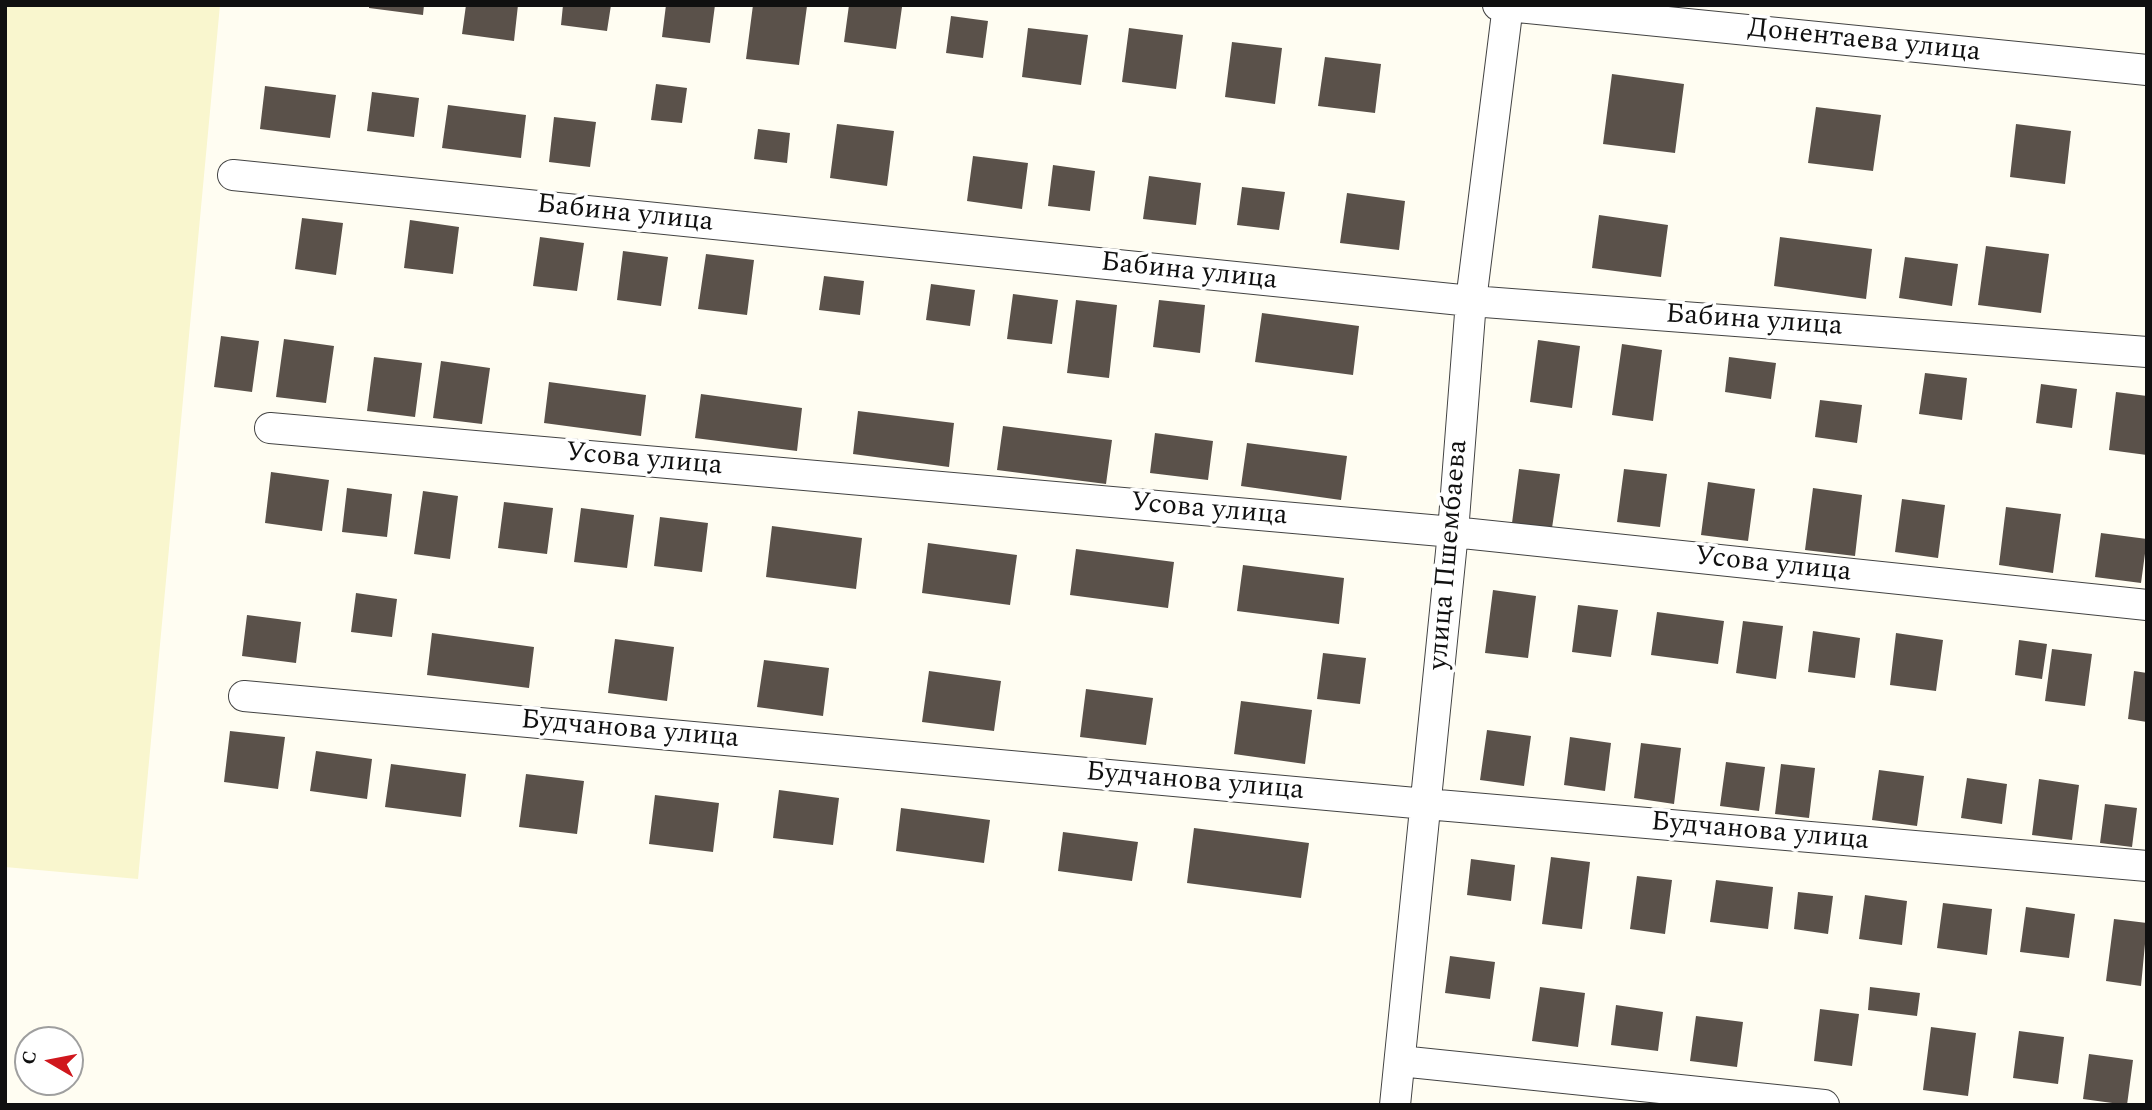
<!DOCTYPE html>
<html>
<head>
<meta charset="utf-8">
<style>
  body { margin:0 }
  #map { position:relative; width:2152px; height:1110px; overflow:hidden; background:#fffdf2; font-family:Spectral,serif }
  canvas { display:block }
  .frame { position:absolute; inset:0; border:7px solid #101010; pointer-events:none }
  .north { position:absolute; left:14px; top:1026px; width:70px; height:70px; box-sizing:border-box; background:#fff; border:2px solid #9f9f9f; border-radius:50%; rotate:280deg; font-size:19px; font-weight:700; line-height:28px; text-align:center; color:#101010 }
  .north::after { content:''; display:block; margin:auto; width:24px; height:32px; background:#d0171d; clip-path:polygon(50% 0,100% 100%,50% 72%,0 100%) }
</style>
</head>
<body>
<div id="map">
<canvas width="2152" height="1110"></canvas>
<div class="frame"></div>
<div class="north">С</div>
</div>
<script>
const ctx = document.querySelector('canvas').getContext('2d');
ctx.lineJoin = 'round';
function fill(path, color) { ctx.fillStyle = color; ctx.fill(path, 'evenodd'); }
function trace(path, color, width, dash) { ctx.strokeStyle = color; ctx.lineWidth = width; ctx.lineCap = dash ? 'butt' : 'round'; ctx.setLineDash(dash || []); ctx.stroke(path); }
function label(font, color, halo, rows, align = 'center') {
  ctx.font = font + ' Spectral,serif'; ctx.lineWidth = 7; ctx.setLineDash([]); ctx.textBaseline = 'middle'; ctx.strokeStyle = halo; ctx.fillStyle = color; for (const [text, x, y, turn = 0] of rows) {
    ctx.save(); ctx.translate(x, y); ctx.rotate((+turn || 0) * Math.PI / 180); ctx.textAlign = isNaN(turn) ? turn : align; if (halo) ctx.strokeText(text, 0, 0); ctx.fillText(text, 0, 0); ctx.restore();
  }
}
fill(new Path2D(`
  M 5,5 L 220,5 L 138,879 L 5,867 Z`), '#f9f6ce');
fill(new Path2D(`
  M 369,5 L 424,5 L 423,15 L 369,8 Z
  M 466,5 L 518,5 L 514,41 L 462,34 Z
  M 563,5 L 611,5 L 607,31 L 561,25 Z
  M 666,5 L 715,5 L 710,43 L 662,37 Z
  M 753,5 L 807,6 L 799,65 L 746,59 Z
  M 849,5 L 902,7 L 896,49 L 844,42 Z
  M 951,16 L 988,21 L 983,58 L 946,53 Z
  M 1028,28 L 1088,35 L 1081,85 L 1022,77 Z
  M 1129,28 L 1183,35 L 1176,89 L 1122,82 Z
  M 1232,42 L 1282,48 L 1275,104 L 1225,97 Z
  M 1325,57 L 1381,64 L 1375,113 L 1318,106 Z
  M 1612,74 L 1684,84 L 1675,153 L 1603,144 Z
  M 656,84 L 687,88 L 682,123 L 651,120 Z
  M 265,86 L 336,95 L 330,138 L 260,129 Z
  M 372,92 L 419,98 L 414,137 L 367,131 Z
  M 448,105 L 526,115 L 521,158 L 442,148 Z
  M 1816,107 L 1881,115 L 1873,171 L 1808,163 Z
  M 554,117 L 596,122 L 590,167 L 549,162 Z
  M 837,124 L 894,131 L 887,186 L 830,178 Z
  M 2016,124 L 2071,131 L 2065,184 L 2010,177 Z
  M 758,129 L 790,133 L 787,163 L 754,159 Z
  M 973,156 L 1028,163 L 1022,209 L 967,201 Z
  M 1053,165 L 1095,171 L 1090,211 L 1048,206 Z
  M 1149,176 L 1201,183 L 1196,225 L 1143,219 Z
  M 1242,187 L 1285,192 L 1279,230 L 1237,225 Z
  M 1347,193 L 1405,201 L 1399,250 L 1340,243 Z
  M 1599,215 L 1668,225 L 1661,277 L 1592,268 Z
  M 302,218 L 343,223 L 336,275 L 295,269 Z
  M 410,220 L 459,227 L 453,274 L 404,268 Z
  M 540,237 L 584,243 L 577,291 L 533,286 Z
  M 1780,237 L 1872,249 L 1866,299 L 1774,286 Z
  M 1986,246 L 2049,254 L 2041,313 L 1978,305 Z
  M 623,251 L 668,257 L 661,306 L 617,300 Z
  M 706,254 L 754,260 L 747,315 L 698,309 Z
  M 1905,257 L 1958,264 L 1952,306 L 1899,298 Z
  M 824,276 L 864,281 L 860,315 L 819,310 Z
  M 931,284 L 975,290 L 970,326 L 926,320 Z
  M 1013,294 L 1058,300 L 1052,344 L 1007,339 Z
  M 1076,300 L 1117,305 L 1109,378 L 1067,373 Z
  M 1159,300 L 1205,305 L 1200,353 L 1153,347 Z
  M 1262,313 L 1359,326 L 1353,375 L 1255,362 Z
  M 221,336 L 259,341 L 252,392 L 214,387 Z
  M 284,339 L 334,346 L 326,403 L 276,397 Z
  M 1538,340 L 1580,346 L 1572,408 L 1530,402 Z
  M 1622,344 L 1662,350 L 1653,421 L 1612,415 Z
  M 374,357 L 422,363 L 415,417 L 367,411 Z
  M 1729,357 L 1776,363 L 1771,399 L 1725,392 Z
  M 441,361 L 490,368 L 482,424 L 433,418 Z
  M 1925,373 L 1967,378 L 1962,420 L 1919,414 Z
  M 549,382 L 646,395 L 641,436 L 544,423 Z
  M 2041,384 L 2077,389 L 2072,428 L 2036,423 Z
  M 2116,392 L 2147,396 L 2147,455 L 2109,450 Z
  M 701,394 L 802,408 L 797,451 L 695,438 Z
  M 1820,400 L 1862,405 L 1857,443 L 1815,437 Z
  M 858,411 L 954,423 L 949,467 L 853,454 Z
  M 1003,426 L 1112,440 L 1106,484 L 997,470 Z
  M 1155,433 L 1213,441 L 1208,480 L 1150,473 Z
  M 1247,443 L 1347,456 L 1341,500 L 1241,486 Z
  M 1519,469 L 1560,474 L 1552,528 L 1512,523 Z
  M 1624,469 L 1667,474 L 1660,527 L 1617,522 Z
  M 271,472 L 329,480 L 322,531 L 265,523 Z
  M 1708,482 L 1755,489 L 1748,541 L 1701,535 Z
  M 347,488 L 392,494 L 387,537 L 342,532 Z
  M 1813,488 L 1862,495 L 1855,556 L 1805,550 Z
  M 423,491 L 458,496 L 450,559 L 414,554 Z
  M 1902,499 L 1945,505 L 1938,558 L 1895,552 Z
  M 504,502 L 553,508 L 547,554 L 498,548 Z
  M 2006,507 L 2061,514 L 2053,573 L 1999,565 Z
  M 581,508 L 634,515 L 627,568 L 574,562 Z
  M 660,517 L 708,523 L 702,572 L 654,566 Z
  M 772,526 L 862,538 L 856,589 L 766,577 Z
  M 2101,533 L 2147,539 L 2141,583 L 2095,577 Z
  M 928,543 L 1017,555 L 1010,605 L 922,593 Z
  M 1076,549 L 1174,562 L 1168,608 L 1070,595 Z
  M 1243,565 L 1344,578 L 1339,624 L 1237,611 Z
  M 1493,590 L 1536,596 L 1528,658 L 1485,653 Z
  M 356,593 L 397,599 L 392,637 L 351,632 Z
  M 1578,605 L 1618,610 L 1611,657 L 1572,652 Z
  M 1657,612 L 1724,621 L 1718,664 L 1651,655 Z
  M 247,615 L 301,622 L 296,663 L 242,656 Z
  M 1743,621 L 1783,626 L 1776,679 L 1736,673 Z
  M 1813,631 L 1860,638 L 1855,678 L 1808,672 Z
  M 432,633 L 534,647 L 529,688 L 427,675 Z
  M 1896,633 L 1943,640 L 1936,691 L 1890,685 Z
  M 615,639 L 674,647 L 667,701 L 608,693 Z
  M 2019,640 L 2047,644 L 2042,679 L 2015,675 Z
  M 2052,649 L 2092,654 L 2085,706 L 2045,701 Z
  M 1323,653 L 1366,658 L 1360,704 L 1317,699 Z
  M 764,660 L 829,668 L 823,716 L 757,707 Z
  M 929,671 L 1001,681 L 994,731 L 922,722 Z
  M 2134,671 L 2147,673 L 2147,722 L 2128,719 Z
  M 1086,689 L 1153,698 L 1146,745 L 1080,737 Z
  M 1241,701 L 1312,710 L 1305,764 L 1234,754 Z
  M 1487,730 L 1531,736 L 1524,786 L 1480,780 Z
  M 230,731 L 285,737 L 278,789 L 224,782 Z
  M 1570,737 L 1611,743 L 1605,791 L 1564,785 Z
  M 1641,743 L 1681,748 L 1674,804 L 1634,798 Z
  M 316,751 L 372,759 L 367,799 L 310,791 Z
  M 1726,762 L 1765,767 L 1759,811 L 1720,806 Z
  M 391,764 L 466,774 L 461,817 L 385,807 Z
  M 1781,764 L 1815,768 L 1809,818 L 1775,814 Z
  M 1879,770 L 1924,776 L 1917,826 L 1872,820 Z
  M 526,774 L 584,781 L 577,834 L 519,827 Z
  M 1967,778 L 2007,784 L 2002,824 L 1961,818 Z
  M 2039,779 L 2079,785 L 2072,840 L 2032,835 Z
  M 779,790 L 839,798 L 833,845 L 773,838 Z
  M 655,795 L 719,803 L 713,852 L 649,844 Z
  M 2105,804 L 2137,808 L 2132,847 L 2100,843 Z
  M 901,808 L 990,820 L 984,863 L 896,851 Z
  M 1194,828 L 1309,843 L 1301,898 L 1187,883 Z
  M 1063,832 L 1138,842 L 1132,881 L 1058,871 Z
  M 1551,857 L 1590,862 L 1582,929 L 1542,924 Z
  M 1471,859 L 1515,865 L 1511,901 L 1467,895 Z
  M 1637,876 L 1672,880 L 1665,934 L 1630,929 Z
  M 1716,880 L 1773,887 L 1768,929 L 1710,922 Z
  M 1798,892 L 1833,896 L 1828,934 L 1794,929 Z
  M 1865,895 L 1907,901 L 1902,945 L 1859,939 Z
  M 1943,903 L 1992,909 L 1987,955 L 1937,948 Z
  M 2026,907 L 2075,914 L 2069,958 L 2020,952 Z
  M 2114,919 L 2147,923 L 2141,986 L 2106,981 Z
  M 1450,956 L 1495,962 L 1490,999 L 1445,993 Z
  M 1540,987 L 1585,993 L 1578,1047 L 1532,1041 Z
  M 1870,987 L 1920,993 L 1917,1016 L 1868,1010 Z
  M 1616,1005 L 1663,1012 L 1658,1051 L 1611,1045 Z
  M 1820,1009 L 1859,1014 L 1852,1066 L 1814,1061 Z
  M 1696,1016 L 1743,1022 L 1737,1067 L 1690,1061 Z
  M 1931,1027 L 1976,1033 L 1968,1096 L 1923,1090 Z
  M 2019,1031 L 2064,1037 L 2058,1084 L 2013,1078 Z
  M 2089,1054 L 2133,1060 L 2127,1105 L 2083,1099 Z`), '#5a514a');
const minor = new Path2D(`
  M 1498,5 L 2147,70
  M 233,175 L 1471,301 L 2147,352
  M 270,428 L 1453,532 L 2147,605
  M 244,696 L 1426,804 L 2147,866
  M 1400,1061 L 1824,1105
  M 1395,1105 L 1453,532 L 1471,301 L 1508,5`);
trace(minor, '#434343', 32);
trace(minor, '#fff', 30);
label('28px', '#101010', '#fff', [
  ["Донентаева улица",1864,42,6],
  ["Бабина улица",625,215,6],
  ["Бабина улица",1189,273,6],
  ["Бабина улица",1754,322,4],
  ["Усова улица",644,461,5],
  ["Усова улица",1209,511,5],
  ["улица Пшембаева",1450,555,-85],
  ["Усова улица",1773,566,6],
  ["Будчанова улица",630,731,5],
  ["Будчанова улица",1195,783,5],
  ["Будчанова улица",1760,833,5]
]);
</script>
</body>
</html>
